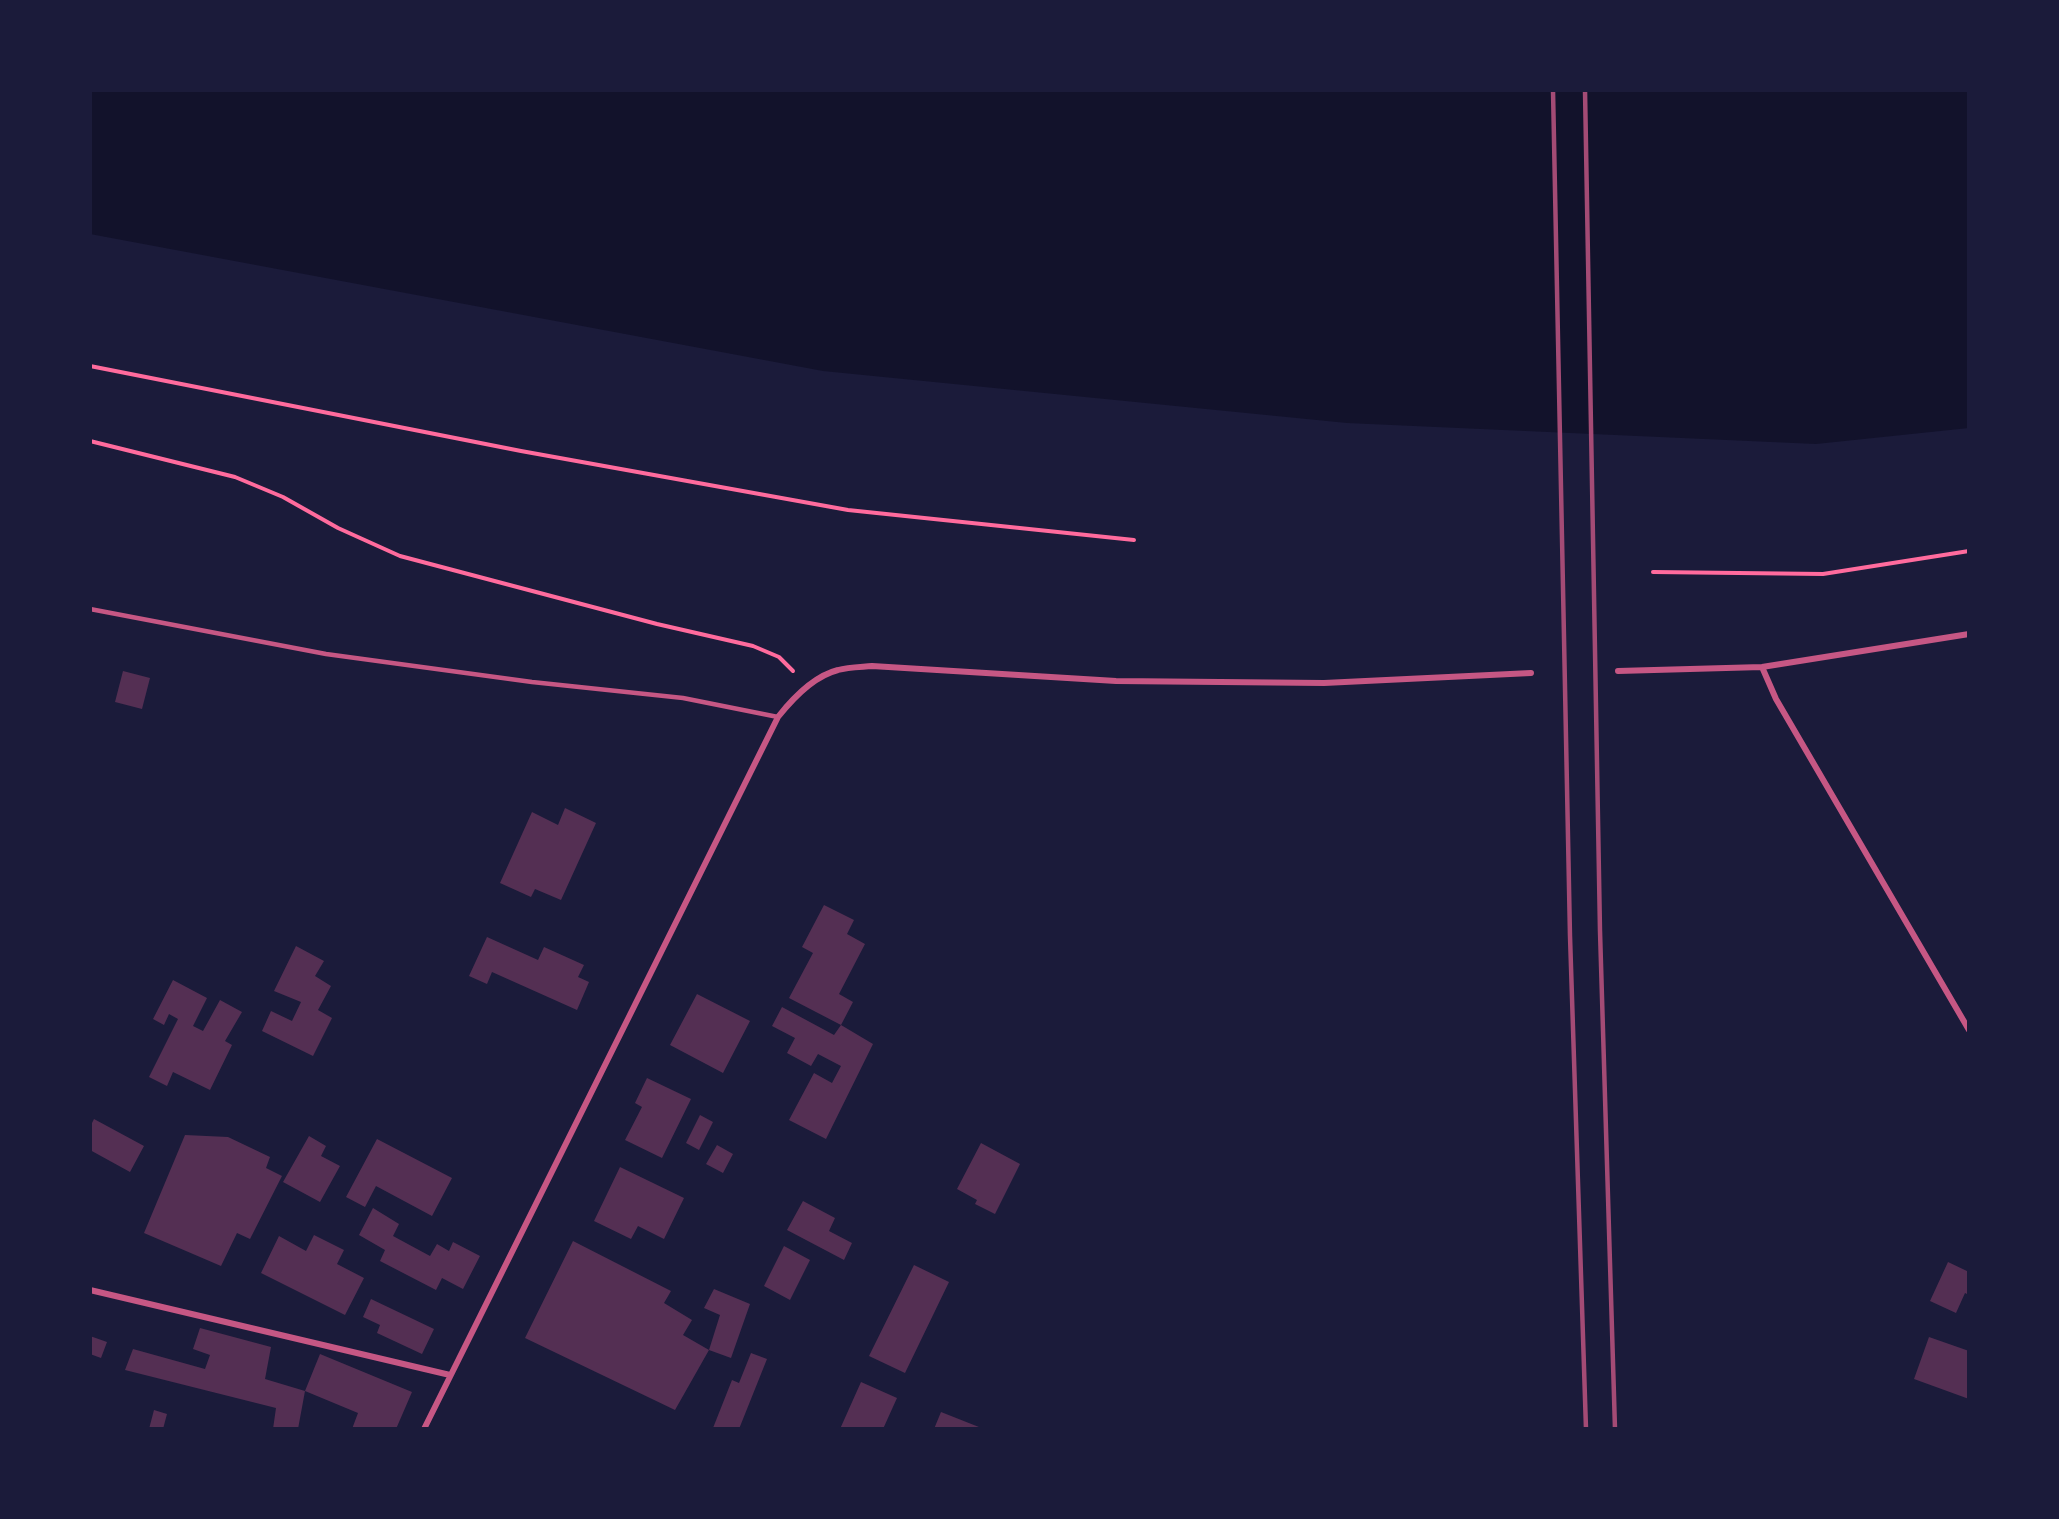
<!DOCTYPE html>
<html>
<head>
<meta charset="utf-8">
<style>
  body { margin:0 }
  #map { position:relative; width:2059px; height:1519px; overflow:hidden; background:#1b1b3a; font-family:"Varela Round",sans-serif }
  canvas { display:block }
  .frame { position:absolute; inset:0; border:92px solid #1b1b3a; pointer-events:none }
</style>
</head>
<body>
<div id="map">
<canvas width="2059" height="1519"></canvas>
<div class="frame"></div>
</div>
<script>
const ctx = document.querySelector('canvas').getContext('2d');
ctx.lineJoin = 'round';
function fill(path, color) { ctx.fillStyle = color; ctx.fill(path, 'evenodd'); }
function trace(path, color, width, dash) { ctx.strokeStyle = color; ctx.lineWidth = width; ctx.lineCap = dash ? 'butt' : 'round'; ctx.setLineDash(dash || []); ctx.stroke(path); }
fill(new Path2D(`
  M 90,90 L 1969,90 L 1969,428 L 1816,444 L 1347,423 L 823,371 L 90,234 Z`), '#12122b');
fill(new Path2D(`
  M 123,671 L 150,678 L 142,709 L 115,702 Z
  M 565,808 L 596,823 L 561,900 L 535,889 L 531,897 L 500,883 L 532,812 L 558,825 Z
  M 824,905 L 854,920 L 847,934 L 865,944 L 839,994 L 853,1002 L 841,1025 L 789,998 L 813,953 L 802,947 Z
  M 487,937 L 538,960 L 544,947 L 584,965 L 578,977 L 589,982 L 577,1010 L 492,972 L 487,984 L 469,976 Z
  M 296,946 L 324,961 L 315,976 L 331,986 L 318,1010 L 332,1018 L 313,1056 L 262,1031 L 271,1011 L 292,1021 L 301,1002 L 274,991 Z
  M 173,980 L 207,998 L 193,1026 L 203,1031 L 220,1000 L 242,1012 L 225,1041 L 232,1045 L 210,1090 L 173,1072 L 167,1086 L 149,1077 L 178,1019 L 169,1014 L 164,1025 L 153,1019 Z
  M 697,994 L 750,1021 L 723,1073 L 670,1045 Z
  M 782,1007 L 834,1035 L 841,1025 L 873,1044 L 826,1139 L 789,1120 L 814,1073 L 832,1083 L 841,1066 L 818,1054 L 811,1066 L 787,1053 L 795,1038 L 772,1026 Z
  M 647,1078 L 691,1099 L 662,1158 L 625,1140 L 642,1107 L 635,1103 Z
  M 700,1115 L 713,1122 L 699,1150 L 686,1143 Z
  M 94,1119 L 144,1146 L 130,1172 L 90,1150 L 90,1127 Z
  M 185,1135 L 228,1137 L 270,1157 L 266,1168 L 282,1176 L 250,1239 L 237,1233 L 221,1266 L 144,1233 Z
  M 309,1136 L 326,1146 L 321,1156 L 340,1166 L 320,1202 L 283,1182 Z
  M 377,1139 L 452,1178 L 432,1216 L 376,1186 L 365,1207 L 346,1197 Z
  M 981,1143 L 1020,1164 L 995,1214 L 975,1204 L 977,1200 L 957,1189 Z
  M 717,1145 L 733,1154 L 723,1173 L 706,1164 Z
  M 620,1167 L 684,1198 L 664,1239 L 638,1226 L 631,1239 L 594,1221 Z
  M 803,1201 L 835,1218 L 829,1231 L 852,1243 L 844,1260 L 787,1230 Z
  M 373,1208 L 399,1224 L 393,1236 L 430,1256 L 437,1244 L 449,1251 L 453,1242 L 480,1256 L 463,1289 L 442,1278 L 436,1290 L 380,1261 L 385,1250 L 359,1235 Z
  M 314,1235 L 344,1250 L 337,1264 L 364,1278 L 345,1315 L 261,1273 L 279,1236 L 306,1251 Z
  M 573,1241 L 671,1291 L 664,1303 L 692,1320 L 683,1335 L 709,1350 L 720,1315 L 704,1308 L 714,1289 L 750,1304 L 731,1358 L 709,1350 L 675,1410 L 525,1338 Z
  M 784,1246 L 810,1260 L 790,1300 L 764,1286 Z
  M 1948,1262 L 1969,1272 L 1969,1295 L 1965,1293 L 1956,1313 L 1930,1301 Z
  M 914,1265 L 949,1282 L 905,1373 L 869,1356 Z
  M 371,1299 L 434,1329 L 422,1354 L 377,1333 L 380,1325 L 363,1317 Z
  M 200,1328 L 271,1347 L 265,1379 L 305,1391 L 298,1429 L 273,1429 L 276,1408 L 125,1370 L 133,1349 L 205,1369 L 210,1355 L 193,1349 Z
  M 90,1336 L 107,1342 L 101,1358 L 90,1354 Z
  M 1929,1337 L 1969,1351 L 1969,1399 L 1914,1379 Z
  M 751,1353 L 767,1359 L 739,1429 L 713,1428 L 732,1380 L 739,1383 Z
  M 320,1354 L 412,1392 L 396,1429 L 352,1429 L 358,1413 L 305,1391 Z
  M 861,1382 L 897,1398 L 883,1429 L 840,1429 Z
  M 154,1410 L 167,1414 L 163,1429 L 149,1429 Z
  M 941,1412 L 984,1429 L 934,1429 Z`), '#542f53');
trace(new Path2D(`
  M 90,366 L 521,451 L 848,510 L 1134,540
  M 90,441 L 235,477 L 283,497 L 338,528 L 400,556 L 657,624 L 753,646 L 779,657 L 793,671
  M 1653,572 L 1823,574 L 1969,551`), '#ff6b9d', 4);
trace(new Path2D(`
  M 90,609 L 326,654 L 532,682 L 683,698 L 778,717`), '#c65784', 4.5);
trace(new Path2D(`
  M 1762,667 L 1776,699 L 1969,1030
  M 1618,671 L 1762,667 L 1969,634
  M 90,1290 L 450,1375
  M 424,1429 L 778,717 C 793,698 814,676 838,670 C 848,667 861,667 872,666 L 1116,681 L 1324,683 L 1531,673`), '#c65784', 6);
trace(new Path2D(`
  M 1553,90 L 1570,936 L 1586,1429
  M 1585,90 L 1600,931 L 1615,1429`), '#a44b75', 4.5);
</script>
</body>
</html>
